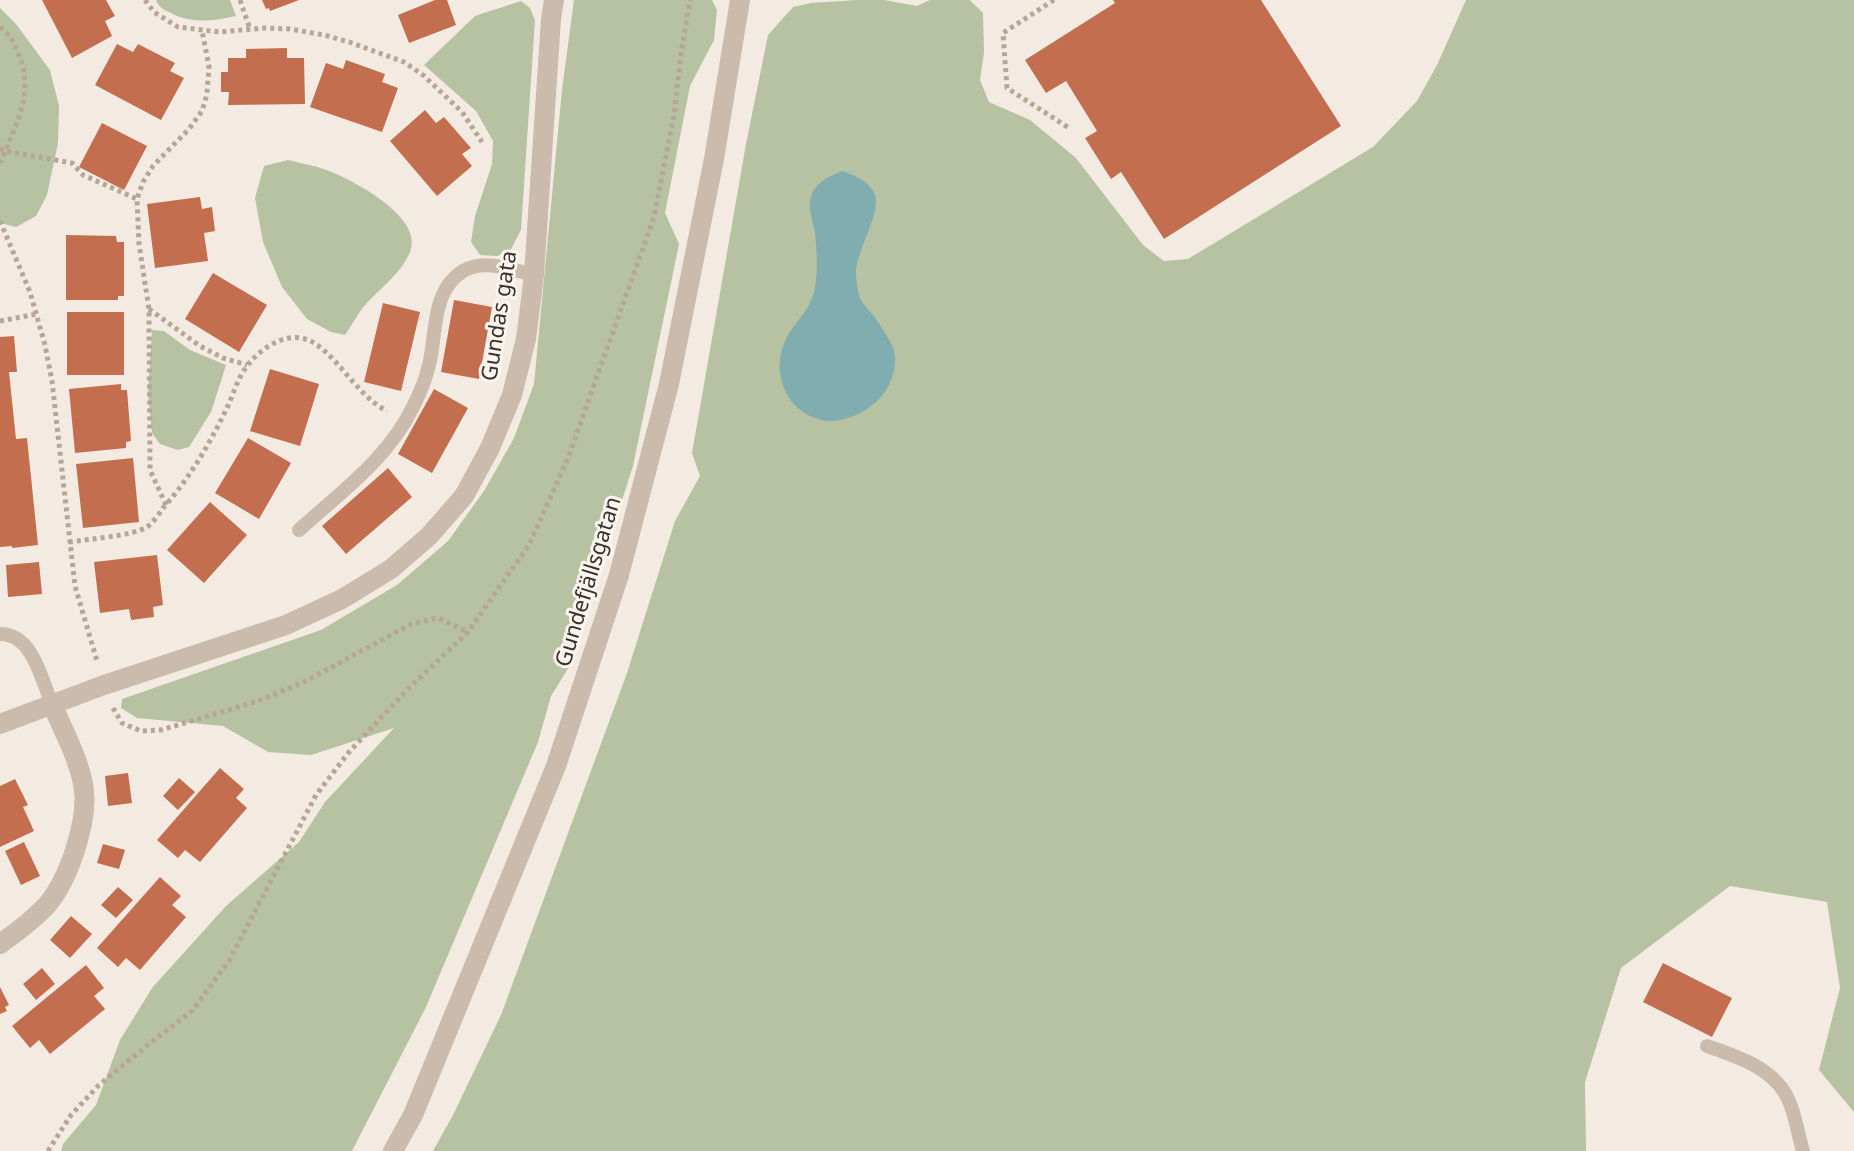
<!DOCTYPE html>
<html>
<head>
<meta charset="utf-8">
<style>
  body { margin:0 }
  canvas { display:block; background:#f3ebe1 }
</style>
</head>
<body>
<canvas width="1854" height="1151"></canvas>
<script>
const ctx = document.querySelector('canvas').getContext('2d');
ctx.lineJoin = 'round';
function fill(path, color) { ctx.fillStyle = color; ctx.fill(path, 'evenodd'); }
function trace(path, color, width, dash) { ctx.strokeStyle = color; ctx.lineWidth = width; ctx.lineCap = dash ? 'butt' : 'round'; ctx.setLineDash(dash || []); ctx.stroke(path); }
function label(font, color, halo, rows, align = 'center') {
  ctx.font = font + ' "Noto Sans",sans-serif'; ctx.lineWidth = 6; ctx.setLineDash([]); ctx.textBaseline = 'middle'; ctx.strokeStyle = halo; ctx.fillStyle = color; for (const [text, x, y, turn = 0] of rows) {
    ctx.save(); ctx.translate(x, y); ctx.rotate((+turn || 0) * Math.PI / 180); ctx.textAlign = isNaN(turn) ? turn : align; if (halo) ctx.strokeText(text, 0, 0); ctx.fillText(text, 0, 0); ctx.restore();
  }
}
fill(new Path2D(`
  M 156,0 L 230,0 L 236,16 C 213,21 191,24 171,13 C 163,9 159,8 156,0 Z
  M 574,0 L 712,0 L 717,10 L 714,40 L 690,86 L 665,213 L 679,244 L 633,466 L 569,667 L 551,696 L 538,742 L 426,1007 L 352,1151 L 61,1151 L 63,1144 L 96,1105 L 120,1040 L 152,988 L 226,906 L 299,842 L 325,802 L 394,728 L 311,755 L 268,752 L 223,726 L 137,718 L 121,708 L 122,699 L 321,630 L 397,585 L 448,541 L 484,491 L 514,438 L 534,384 L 562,90 Z
  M 857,0 L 884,0 L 917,6 L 930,0 L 970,0 L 983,13 L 984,53 L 980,80 L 989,102 L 1030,120 L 1076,158 L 1143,245 L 1164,261 L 1188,259 L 1373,147 L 1417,101 L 1437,65 L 1466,0 L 1854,0 L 1854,1112 L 1819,1070 L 1840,988 L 1827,902 L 1730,886 L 1621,968 L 1585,1082 L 1586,1151 L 433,1151 L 453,1115 L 501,1015 L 627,673 L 675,521 L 700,476 L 692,453 L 746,144 L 768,35 L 793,7 L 811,3 Z
  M 521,1 L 530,8 L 535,20 L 521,230 L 510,251 L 497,256 L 480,255 L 471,242 L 475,216 L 492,164 L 493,141 L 476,111 L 424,65 L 475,16 Z
  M 0,8 L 16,24 L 50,70 L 59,106 L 58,143 L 47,195 L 36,216 L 16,227 L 0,223 Z
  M 288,160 C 299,163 312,165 324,169 C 350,178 425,217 410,252 C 402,272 380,289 366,304 C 358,313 352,325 345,335 L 331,332 L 307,319 L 282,287 L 263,242 L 255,198 L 264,166 Z
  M 152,330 L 164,331 L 190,350 L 226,365 L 211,412 L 189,447 L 178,450 L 160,444 L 152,433 L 148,393 Z`), '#b6c2a1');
fill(new Path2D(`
  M 842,171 C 854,175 870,181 875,195 C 881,213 857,250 856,271 C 856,278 857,288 859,295 C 861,304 871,311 876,319 C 882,328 891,341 894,351 C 898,369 890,389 877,401 C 864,413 847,421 828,421 C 815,420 800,412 792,402 C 775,379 776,352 792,329 C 802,315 813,304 815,287 C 818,270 817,250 815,233 C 814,227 812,221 811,215 C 806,189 820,180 842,171 Z`), '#80adb0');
fill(new Path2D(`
  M 42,0 L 106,0 L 115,16 L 105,21 L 112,36 L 72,58 Z
  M 262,0 L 299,0 L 270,11 L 269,8 L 266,9 Z
  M 435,0 L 447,0 L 456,25 L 409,43 L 398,15 Z
  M 1113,0 L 1261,0 L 1341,126 L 1164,239 L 1121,172 L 1111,179 L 1085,138 L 1097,131 L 1066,81 L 1046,93 L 1025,60 L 1115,3 Z
  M 117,44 L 133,52 L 138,44 L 175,63 L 170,71 L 184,78 L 161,120 L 95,85 Z
  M 287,48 L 287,58 L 304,58 L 305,104 L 228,105 L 229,92 L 221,92 L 221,72 L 228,72 L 228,58 L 246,58 L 246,49 Z
  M 346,60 L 385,74 L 382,82 L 398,88 L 382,132 L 310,107 L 326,63 L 343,69 Z
  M 425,110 L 436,123 L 444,117 L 471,148 L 462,154 L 472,166 L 437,196 L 390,141 Z
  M 102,123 L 147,146 L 124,190 L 79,167 Z
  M 200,197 L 202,209 L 212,207 L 215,231 L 204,233 L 208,261 L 155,268 L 147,204 Z
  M 66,235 L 116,236 L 117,242 L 124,242 L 124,296 L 118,296 L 118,300 L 66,300 Z
  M 213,273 L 267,305 L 239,352 L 185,319 Z
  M 454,300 L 492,307 L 479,379 L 441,372 Z
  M 383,303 L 420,312 L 401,391 L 364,382 Z
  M 67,312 L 124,312 L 124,375 L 67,375 Z
  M 14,336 L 17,372 L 9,372 L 16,439 L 27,438 L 38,545 L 12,548 L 12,546 L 0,547 L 0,337 Z
  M 270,369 L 319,384 L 300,446 L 250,431 Z
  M 121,384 L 121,390 L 127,390 L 131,441 L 126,442 L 126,448 L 75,453 L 69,389 Z
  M 434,389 L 468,408 L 432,473 L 398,454 Z
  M 248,438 L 291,463 L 259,519 L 215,493 Z
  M 133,458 L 139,522 L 83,528 L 76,464 Z
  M 388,468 L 412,497 L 346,554 L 322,526 Z
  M 210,502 L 247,535 L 204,583 L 167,550 Z
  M 157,555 L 163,605 L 153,607 L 154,617 L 131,620 L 129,609 L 100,613 L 94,562 Z
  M 39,562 L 42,594 L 8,597 L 6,565 Z
  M 220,768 L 244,789 L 236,798 L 247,808 L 200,862 L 185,850 L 178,858 L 157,840 Z
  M 128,773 L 132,803 L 108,806 L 105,776 Z
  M 179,778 L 195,792 L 178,810 L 163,796 Z
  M 15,779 L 28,805 L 23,807 L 34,831 L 0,847 L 0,786 Z
  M 24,842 L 40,876 L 21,885 L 5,851 Z
  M 103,844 L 125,850 L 119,869 L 97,863 Z
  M 160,877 L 181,896 L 172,905 L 186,917 L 140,970 L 126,958 L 118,967 L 97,948 Z
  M 118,887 L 133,900 L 116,918 L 101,905 Z
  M 71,916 L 92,934 L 70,958 L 50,940 Z
  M 1663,963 L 1732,998 L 1712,1037 L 1643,1002 Z
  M 86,965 L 104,988 L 94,996 L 105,1009 L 50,1054 L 39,1040 L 30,1048 L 12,1026 Z
  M 42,968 L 55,984 L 36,1000 L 23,984 Z
  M 0,987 L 9,1005 L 5,1007 L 7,1011 L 0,1014 Z`), '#c36e4f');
trace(new Path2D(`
  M 145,0 L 154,12 L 178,27 L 220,32 L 265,28 L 290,29 L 324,35 L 349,42 L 404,62 L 423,75 L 462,112 L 482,142
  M 240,0 L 250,29
  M 1054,0 L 1003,33 L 1007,88 L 1069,128
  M 0,27 C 10,35 13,41 18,53 C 36,93 15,126 0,163
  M 0,148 L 5,151 L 72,163 L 83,175 L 137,199
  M 0,221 L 30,292 L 45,345 L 52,381 L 75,586 L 97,661
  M 149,309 L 200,346 L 223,358 L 247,365
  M 0,321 L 37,314
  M 166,505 L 150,470 L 149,309 L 139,244 L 137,199 L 143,182 L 153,166 L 189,129 L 202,111 L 207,94 L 209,66 L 202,31
  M 69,542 C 88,539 132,536 147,527 C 153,523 159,514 163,508 C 189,479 209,445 226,410 C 233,396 237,379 247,366 C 259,350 284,332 305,339 C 333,347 355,395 387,411
  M 113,708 L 122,723 L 141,731 L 161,730 L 258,701 L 306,681 L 411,624 L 438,618 L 468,632
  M 48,1151 L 71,1115 L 99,1085 L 154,1040 L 192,1011 L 229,961 L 316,795 L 349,752 L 409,688 L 468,632 L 529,545 L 568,458 L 654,217 L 674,115 L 681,54 L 690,0`), '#b7a697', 5, [4, 4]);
trace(new Path2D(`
  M 299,530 C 341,492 389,458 414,405 C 420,393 426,378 429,365 C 437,333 431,291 463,271 C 484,258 513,270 534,275
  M 0,634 C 33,634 41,679 52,704
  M 1707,1046 C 1738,1057 1775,1068 1789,1101 C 1796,1117 1798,1135 1803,1151`), '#cbbbad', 14);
trace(new Path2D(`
  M 0,724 L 104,685 L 286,625 L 342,599 L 391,569 L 429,536 L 464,496 L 490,448 L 512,395 L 526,339 L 534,275 L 551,19 L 554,0
  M 0,944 C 17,932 33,920 47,905 C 69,879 90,818 83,784 C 78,757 63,730 52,704
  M 393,1151 L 413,1115 L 556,766 L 619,575 L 669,384 L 714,159 L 740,0`), '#cbbbad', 20);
label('22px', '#3a302b', '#faf5ee', [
  ["Gundas gata",500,316,-81],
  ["Gundefjällsgatan",589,582,-73]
]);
</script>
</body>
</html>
